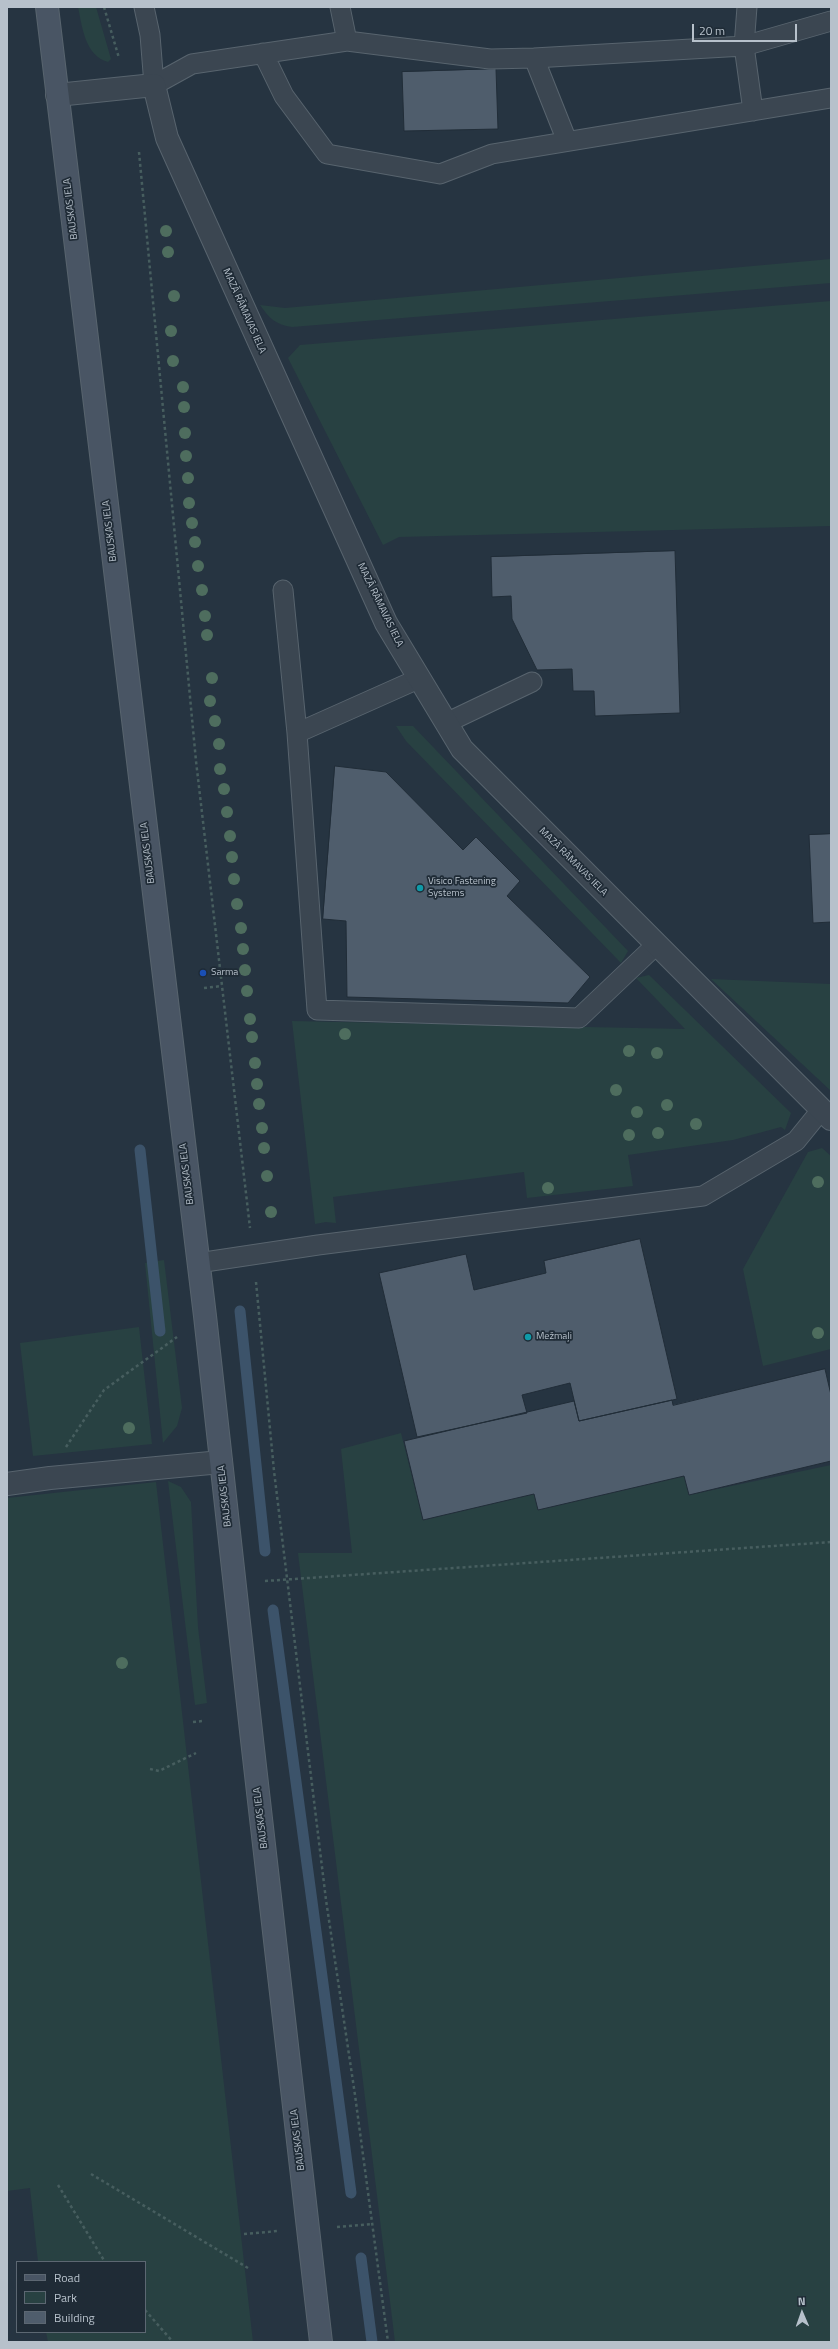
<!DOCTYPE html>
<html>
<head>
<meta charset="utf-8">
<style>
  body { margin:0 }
  #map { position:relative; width:838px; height:2349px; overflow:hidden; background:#263441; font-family:"Titillium Web",sans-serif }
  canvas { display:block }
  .frame { position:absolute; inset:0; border:8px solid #b7c1cb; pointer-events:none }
  .legend { position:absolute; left:16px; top:2261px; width:130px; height:72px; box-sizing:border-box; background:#1f2b36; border:1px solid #5c6772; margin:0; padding:5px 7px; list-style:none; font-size:12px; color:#b7c1cb }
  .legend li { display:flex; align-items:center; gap:8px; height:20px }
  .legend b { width:20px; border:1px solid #5c6772 }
  .north { position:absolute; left:782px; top:2293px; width:40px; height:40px; -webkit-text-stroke:3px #1f2b36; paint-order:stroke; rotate:358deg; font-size:11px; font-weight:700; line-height:16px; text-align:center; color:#b7c1cb }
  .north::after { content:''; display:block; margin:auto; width:14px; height:18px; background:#b7c1cb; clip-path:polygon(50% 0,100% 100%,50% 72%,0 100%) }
  .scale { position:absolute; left:692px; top:24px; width:105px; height:18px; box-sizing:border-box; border:2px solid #b7c1cb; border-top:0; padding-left:5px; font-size:12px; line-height:14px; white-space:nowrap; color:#b7c1cb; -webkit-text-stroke:3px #1f2b36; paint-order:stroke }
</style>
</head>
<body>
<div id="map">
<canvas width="838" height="2349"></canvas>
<div class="frame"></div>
<ul class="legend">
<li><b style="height:5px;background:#495564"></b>Road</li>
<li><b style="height:11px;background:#284142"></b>Park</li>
<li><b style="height:11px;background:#4f5d6c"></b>Building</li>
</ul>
<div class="north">N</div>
<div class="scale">20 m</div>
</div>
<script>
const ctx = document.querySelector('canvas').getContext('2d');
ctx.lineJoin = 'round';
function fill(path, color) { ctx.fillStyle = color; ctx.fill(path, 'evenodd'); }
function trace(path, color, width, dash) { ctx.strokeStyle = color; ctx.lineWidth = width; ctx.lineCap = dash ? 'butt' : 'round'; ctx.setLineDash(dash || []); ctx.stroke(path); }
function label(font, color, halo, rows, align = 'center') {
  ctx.font = font + ' "Titillium Web",sans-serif'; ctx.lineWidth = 3.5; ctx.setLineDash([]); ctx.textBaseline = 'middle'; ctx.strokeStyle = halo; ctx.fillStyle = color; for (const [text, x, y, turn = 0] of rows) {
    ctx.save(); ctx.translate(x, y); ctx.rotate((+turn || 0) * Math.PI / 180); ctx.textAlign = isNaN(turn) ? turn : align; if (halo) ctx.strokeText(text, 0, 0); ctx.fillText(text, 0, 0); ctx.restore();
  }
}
fill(new Path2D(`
  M 78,7 L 96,7 L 111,59 L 108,62 C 85,56 82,26 78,7 Z
  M 831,259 L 831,283 L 292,327 C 276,325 269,318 260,305 L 285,308 Z
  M 831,301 L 831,526 L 399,537 L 383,545 L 288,358 L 300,345 Z
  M 396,726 L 413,726 L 628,951 L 621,963 L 406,741 Z
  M 649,975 L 791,1113 L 785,1130 L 781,1127 L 733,1140 L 628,1155 L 633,1186 L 527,1198 L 524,1172 L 333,1197 L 336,1223 L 326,1222 L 315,1224 L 292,1021 L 685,1029 L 636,978 Z
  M 711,979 L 831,984 L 831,1091 Z
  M 822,1148 L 831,1156 L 831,1349 L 763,1366 L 743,1269 L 808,1152 Z
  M 164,1260 L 182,1408 L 177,1426 L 163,1443 L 145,1263 Z
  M 139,1327 L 152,1444 L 33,1456 L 20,1343 Z
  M 401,1433 L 423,1520 L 534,1494 L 538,1510 L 684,1476 L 689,1495 L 831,1465 L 831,2342 L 395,2342 L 298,1553 L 352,1553 L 341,1449 Z
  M 168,1481 L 181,1487 L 191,1502 L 198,1627 L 207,1703 L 195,1705 Z
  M 156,1482 L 253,2342 L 48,2342 L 46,2332 L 145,2332 L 145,2262 L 38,2262 L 30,2188 L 7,2191 L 7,1498 Z`), '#284142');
trace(new Path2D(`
  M 140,1150 L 160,1331
  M 240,1311 L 265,1551
  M 273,1610 L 351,2193
  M 361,2258 L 372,2342`), '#3c536a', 11);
const building = new Path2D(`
  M 496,69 L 498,129 L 404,131 L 402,72 Z
  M 675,551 L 680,713 L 595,716 L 594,691 L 573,691 L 572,669 L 537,670 L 512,619 L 511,596 L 492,597 L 491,557 Z
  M 335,766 L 386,772 L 463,850 L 476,837 L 520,881 L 507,896 L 590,977 L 568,1003 L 347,997 L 346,921 L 323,919 Z
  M 831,834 L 831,922 L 813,923 L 809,835 Z
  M 640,1239 L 677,1399 L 579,1421 L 570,1383 L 522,1395 L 527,1413 L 417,1437 L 379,1273 L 466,1254 L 474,1290 L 546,1273 L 544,1261 Z
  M 825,1369 L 831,1395 L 831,1461 L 689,1495 L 684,1476 L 538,1510 L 534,1494 L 423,1520 L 404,1441 L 574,1401 L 579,1421 L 672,1400 L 673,1405 Z`);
fill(building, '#4f5d6c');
trace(building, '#212d38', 1);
const lane = new Path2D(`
  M 144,7 L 150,35 L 154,85 L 192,64 L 347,41 L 490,59 L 534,58 L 744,46 L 831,21
  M 340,7 L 347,41
  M 747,7 L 744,46 L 753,111
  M 263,53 L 284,96 L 327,154 L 440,174 L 492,154 L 831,98
  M 534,58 L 567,141
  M 283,590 L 297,733
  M 418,679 L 297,733 L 317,1010 L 579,1018 L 656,945
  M 446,723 L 532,682
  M 198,1263 L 318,1245 L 703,1196 L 796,1141 L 822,1109`);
const street = new Path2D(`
  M 57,95 L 154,85 L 167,138 L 386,623 L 462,749 L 831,1119
  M 7,1484 L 50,1478 L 221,1462`);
const secondary = new Path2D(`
  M 47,7 L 205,1316 L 252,1740 L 321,2342`);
trace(lane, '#58646e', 21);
trace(street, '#58646e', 24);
trace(secondary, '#58646e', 24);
trace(new Path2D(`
  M 104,7 L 119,58
  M 139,152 L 196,761 L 250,1228
  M 204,988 L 222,986
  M 256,1282 L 274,1471 L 326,1900 L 355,2095 L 388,2342
  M 66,1447 L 104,1390 L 177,1337
  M 265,1581 L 831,1542
  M 193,1722 L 203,1721
  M 150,1769 L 159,1771 L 196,1753
  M 91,2174 L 248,2268
  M 58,2185 L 105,2262
  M 337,2227 L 372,2224
  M 244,2234 L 278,2231
  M 145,2310 L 173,2342`), '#475e5f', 2.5, [3, 3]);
trace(lane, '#3b4651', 19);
trace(street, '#3b4651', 22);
trace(secondary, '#495564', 22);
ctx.fillStyle = '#4e6d5e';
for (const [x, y] of [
  [166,231],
  [168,252],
  [174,296],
  [171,331],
  [173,361],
  [183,387],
  [184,407],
  [185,433],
  [186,456],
  [188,478],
  [189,503],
  [192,523],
  [195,542],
  [198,566],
  [202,590],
  [205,616],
  [207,635],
  [212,678],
  [210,701],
  [215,721],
  [219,744],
  [220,769],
  [224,789],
  [227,812],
  [230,836],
  [232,857],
  [234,879],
  [237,904],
  [241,928],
  [243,949],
  [245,970],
  [247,991],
  [250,1019],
  [345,1034],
  [252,1037],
  [629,1051],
  [657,1053],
  [255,1063],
  [257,1084],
  [616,1090],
  [259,1104],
  [667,1105],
  [637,1112],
  [696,1124],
  [262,1128],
  [658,1133],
  [629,1135],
  [264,1148],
  [267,1176],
  [818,1182],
  [548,1188],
  [271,1212],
  [818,1333],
  [129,1428],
  [122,1663]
]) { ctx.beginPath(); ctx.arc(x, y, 6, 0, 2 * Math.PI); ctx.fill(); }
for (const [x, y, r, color] of [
  [420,888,4,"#0f9aa8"],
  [203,973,4,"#1a4fb4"],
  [528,1337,4,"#0f9aa8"]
]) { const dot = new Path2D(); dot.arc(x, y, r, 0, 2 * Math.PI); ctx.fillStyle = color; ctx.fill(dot); trace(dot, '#1f2b36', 1.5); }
label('10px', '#b7c1cb', '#1f2b36', [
  ["BAUSKAS IELA",71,209,-97],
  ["MAZĀ RĀMAVAS IELA",244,311,66],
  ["BAUSKAS IELA",110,531,-97],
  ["MAZĀ RĀMAVAS IELA",380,605,64],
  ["BAUSKAS IELA",148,853,-97],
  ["MAZĀ RĀMAVAS IELA",573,862,45],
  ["BAUSKAS IELA",187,1174,-97],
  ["BAUSKAS IELA",225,1496,-96],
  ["BAUSKAS IELA",261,1818,-97],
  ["BAUSKAS IELA",298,2140,-97]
]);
label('10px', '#b7c1cb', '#1f2b36', [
  ["Visico Fastening",428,882],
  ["Systems",428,894],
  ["Sarma",211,973],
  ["Mežmaļi",536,1337]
], 'left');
</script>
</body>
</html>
